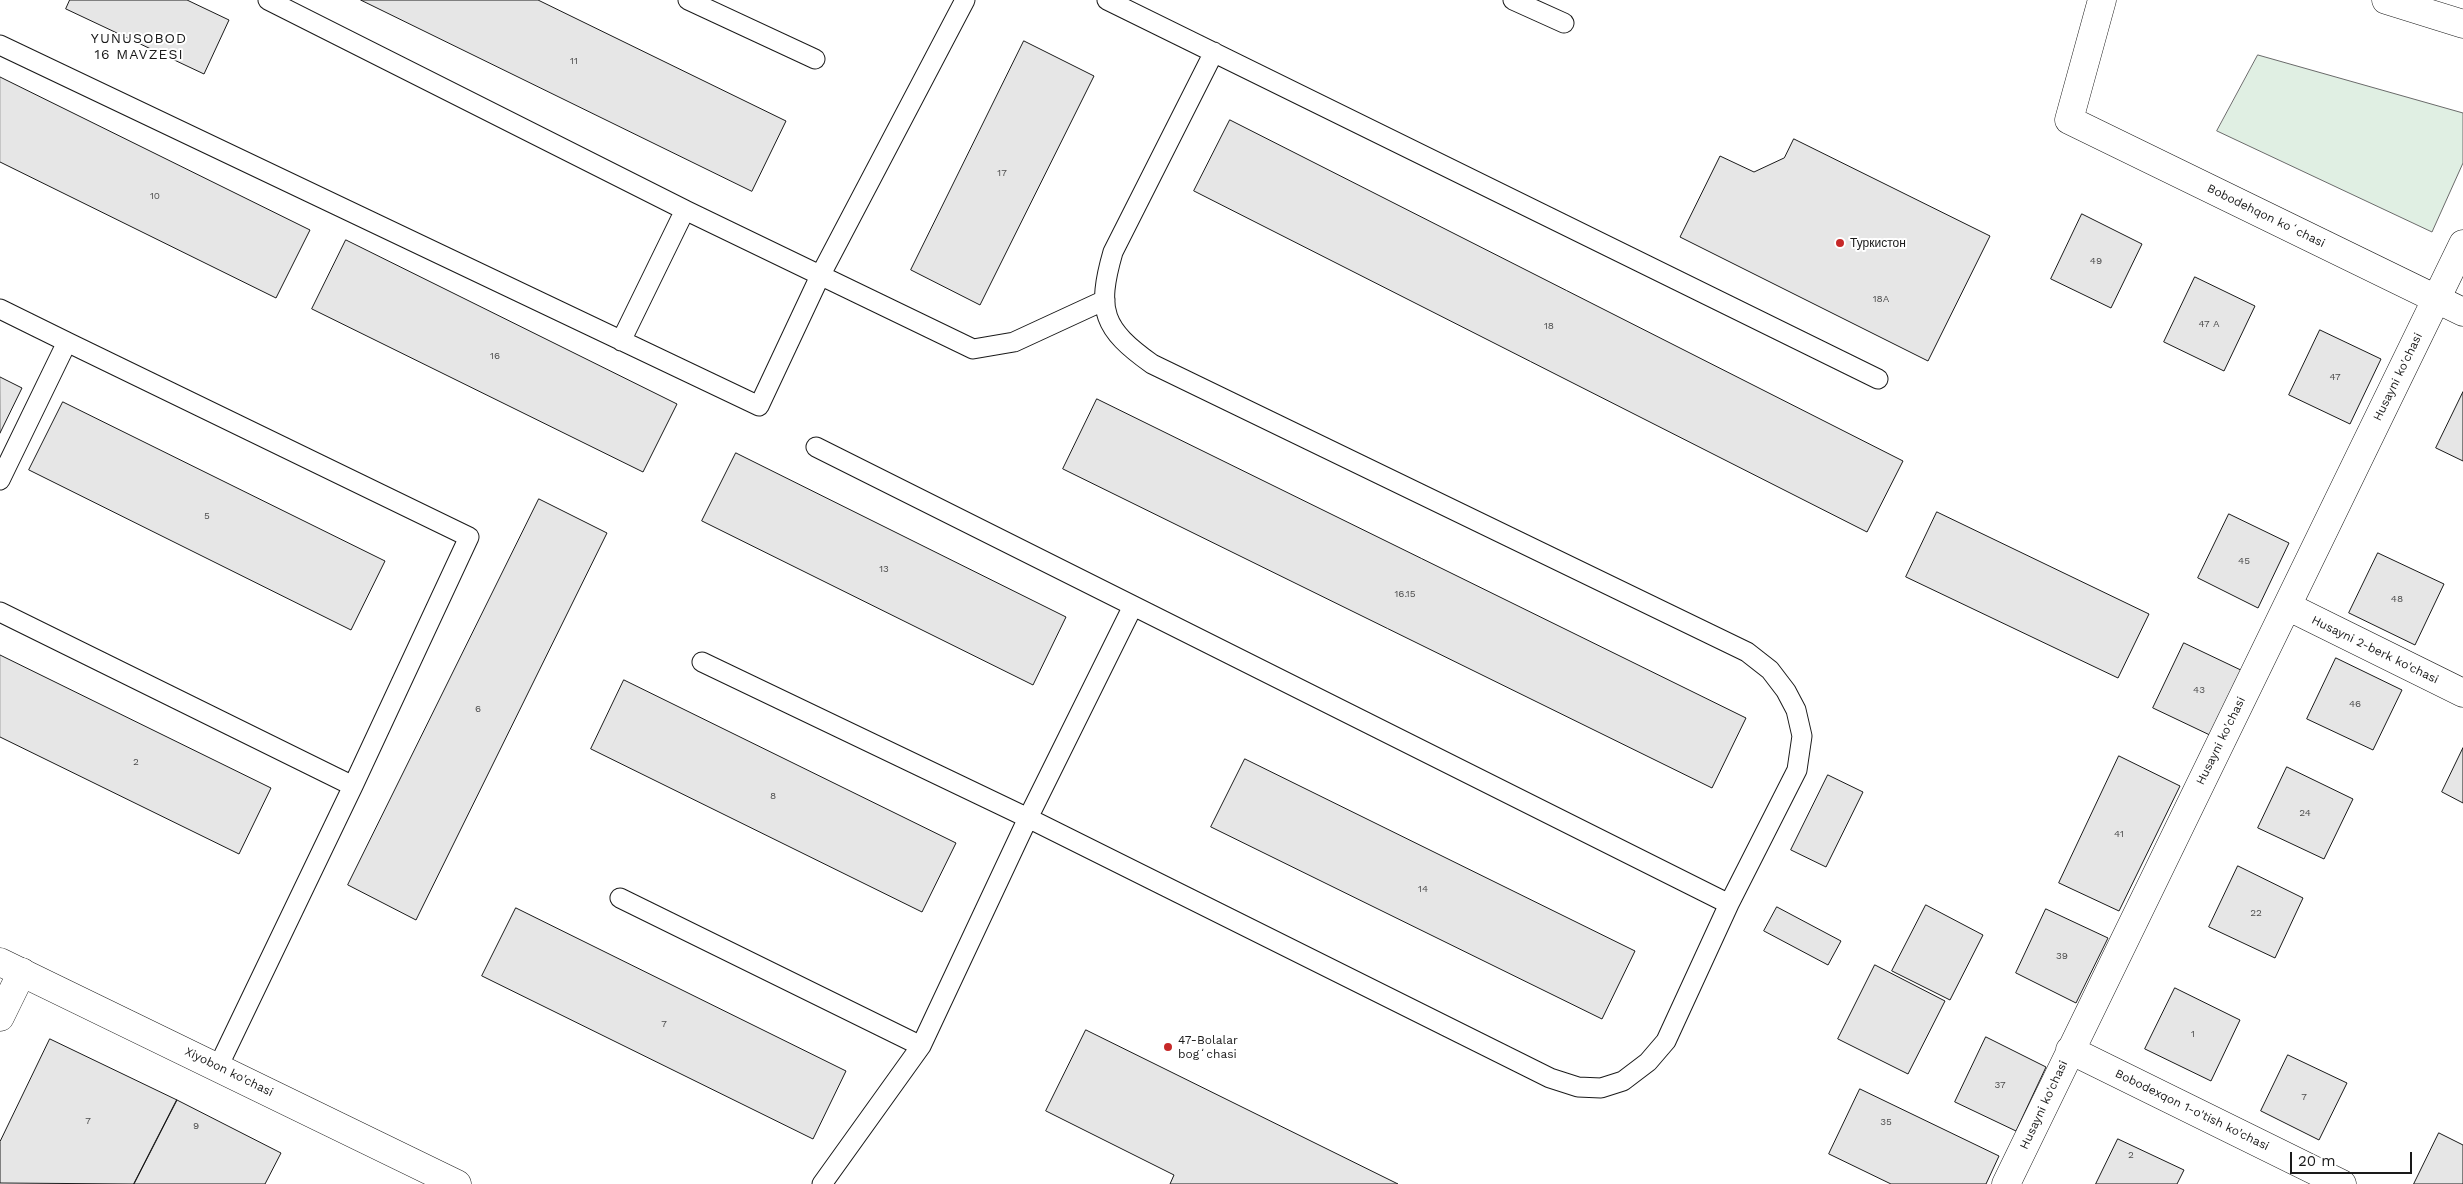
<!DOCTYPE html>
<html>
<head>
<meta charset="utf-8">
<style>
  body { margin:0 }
  #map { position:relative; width:2463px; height:1184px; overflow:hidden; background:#fff; font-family:"Work Sans",sans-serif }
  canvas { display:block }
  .scale { position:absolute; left:2290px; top:1152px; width:122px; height:22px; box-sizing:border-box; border:2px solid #1a1a1a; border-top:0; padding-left:6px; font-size:15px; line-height:18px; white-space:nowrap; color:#1a1a1a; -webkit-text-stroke:4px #fff; paint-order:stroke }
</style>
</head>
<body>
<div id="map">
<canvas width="2463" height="1184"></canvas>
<div class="scale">20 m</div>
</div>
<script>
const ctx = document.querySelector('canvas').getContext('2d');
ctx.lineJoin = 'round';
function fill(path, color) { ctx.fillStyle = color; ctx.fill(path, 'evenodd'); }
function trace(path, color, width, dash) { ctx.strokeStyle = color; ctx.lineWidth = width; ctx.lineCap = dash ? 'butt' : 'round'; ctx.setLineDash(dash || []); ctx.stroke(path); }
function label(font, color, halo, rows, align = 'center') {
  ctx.font = font + ' "Work Sans",sans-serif'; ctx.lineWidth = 4; ctx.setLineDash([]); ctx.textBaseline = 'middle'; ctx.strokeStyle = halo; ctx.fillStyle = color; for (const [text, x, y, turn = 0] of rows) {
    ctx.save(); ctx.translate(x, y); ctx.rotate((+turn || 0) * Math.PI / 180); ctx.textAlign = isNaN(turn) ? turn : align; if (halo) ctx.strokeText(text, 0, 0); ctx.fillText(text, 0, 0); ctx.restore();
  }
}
const green = new Path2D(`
  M 2258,55 L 2463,113 L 2463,163 L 2432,232 L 2217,131 Z`);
fill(green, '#e0efe3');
trace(green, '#6a6a6a', 1);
const building = new Path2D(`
  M 70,0 L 187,0 L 229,20 L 204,74 L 66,9 Z
  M 361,0 L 538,0 L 786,121 L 752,191 Z
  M 1024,41 L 1094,76 L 980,305 L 911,270 Z
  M 0,77 L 310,230 L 276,298 L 0,162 Z
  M 1230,120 L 1903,461 L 1867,532 L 1194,191 Z
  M 1794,139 L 1990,236 L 1928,361 L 1680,237 L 1720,156 L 1754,172 L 1784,158 Z
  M 2082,214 L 2142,244 L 2111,308 L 2051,279 Z
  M 346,240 L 677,404 L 643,472 L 312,309 Z
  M 2195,277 L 2255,306 L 2224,371 L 2164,342 Z
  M 2320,330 L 2381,359 L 2350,424 L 2289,395 Z
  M 0,377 L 22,388 L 0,433 Z
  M 2463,392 L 2463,461 L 2436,448 Z
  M 1097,399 L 1746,718 L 1712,788 L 1063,469 Z
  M 63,402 L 385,561 L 351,630 L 29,470 Z
  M 736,453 L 1066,617 L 1033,685 L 702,521 Z
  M 539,499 L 607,533 L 416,920 L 348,885 Z
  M 1937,512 L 2149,614 L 2118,678 L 1906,577 Z
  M 2229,514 L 2289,543 L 2258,608 L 2198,578 Z
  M 2378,553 L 2444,584 L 2415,645 L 2349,613 Z
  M 2184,643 L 2245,672 L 2214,737 L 2153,708 Z
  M 0,655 L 271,788 L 239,854 L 0,737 Z
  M 2336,658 L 2402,690 L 2373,750 L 2307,719 Z
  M 624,680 L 956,843 L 922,912 L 591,749 Z
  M 2463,748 L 2463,803 L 2442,792 Z
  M 2119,756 L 2180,786 L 2119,911 L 2059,883 Z
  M 1245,759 L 1635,951 L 1602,1019 L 1211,827 Z
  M 2287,767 L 2353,799 L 2324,859 L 2258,828 Z
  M 1828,775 L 1863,792 L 1826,867 L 1791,850 Z
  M 2238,866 L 2303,898 L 2275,958 L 2209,927 Z
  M 1926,905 L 1983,935 L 1950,1000 L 1892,971 Z
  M 1777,907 L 1841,941 L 1828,965 L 1764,931 Z
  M 516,908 L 846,1071 L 813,1139 L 482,976 Z
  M 2046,909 L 2108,938 L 2076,1003 L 2016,973 Z
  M 1875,965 L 1945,1001 L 1908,1074 L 1838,1039 Z
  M 2175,988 L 2240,1020 L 2211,1081 L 2145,1049 Z
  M 1086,1030 L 1398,1184 L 1170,1184 L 1174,1175 L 1046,1111 Z
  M 1986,1037 L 2046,1067 L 2016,1131 L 1955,1102 Z
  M 50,1039 L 177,1100 L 134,1184 L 0,1183 L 0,1142 Z
  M 2288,1055 L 2347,1083 L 2319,1140 L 2261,1111 Z
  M 1860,1089 L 1999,1156 L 1986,1184 L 1891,1184 L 1829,1154 Z
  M 177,1100 L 281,1153 L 265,1184 L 134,1184 Z
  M 2439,1133 L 2463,1145 L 2463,1184 L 2414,1184 Z
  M 2118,1139 L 2184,1170 L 2177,1184 L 2096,1184 Z`);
fill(building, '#e6e6e6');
trace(building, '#1a1a1a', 1);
const lane = new Path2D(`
  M 268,0 L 685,210 L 621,341
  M 688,0 L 815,59
  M 1107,0 L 1878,379
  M 1513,0 L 1564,23
  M 0,45 L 759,406 L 820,276 L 965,0
  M 685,210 L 973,349 L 1014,342 L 1105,300
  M 0,309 L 67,342
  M 816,447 L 1729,904
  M 0,480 L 67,342 L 469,537 L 353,786 L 218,1067
  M 0,612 L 353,786
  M 702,662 L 1028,818 L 1550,1078 L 1578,1087 L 1601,1088 L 1623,1081 L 1648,1062 L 1666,1041 L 1729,904 L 1797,770 L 1802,736 L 1796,710 L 1786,691 L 1770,670 L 1747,652 L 1152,364 C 1103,329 1096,311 1113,252 L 1214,52
  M 620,898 L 921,1046
  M 822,1184 L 921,1046 L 1028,818 L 1133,606`);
const street = new Path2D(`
  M 2102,0 L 2069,120 L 2463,312
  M 2287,606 L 2463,693
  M 0,1017 L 22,972
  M 2070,1050 L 2342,1184
  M 2006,1184 L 2463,244`);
const secondary = new Path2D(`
  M 0,962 L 457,1184`);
const highway = new Path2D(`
  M 2386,0 L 2463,24`);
trace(lane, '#1a1a1a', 21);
trace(street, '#1a1a1a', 29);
trace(secondary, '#1a1a1a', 29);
trace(highway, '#1a1a1a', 29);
trace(lane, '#fff', 19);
trace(street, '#fff', 28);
trace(secondary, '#fff', 28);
trace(highway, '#fff', 28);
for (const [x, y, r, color] of [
  [1840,243,5,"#c62828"],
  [1168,1047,5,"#c62828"]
]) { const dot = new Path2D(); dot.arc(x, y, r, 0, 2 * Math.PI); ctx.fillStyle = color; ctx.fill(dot); trace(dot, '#fff', 2); }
label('10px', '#4d4d4d', null, [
  ["11",574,61],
  ["17",1002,173],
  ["10",155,196],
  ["49",2096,261],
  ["18A",1881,299],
  ["47 A",2209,324],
  ["18",1549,326],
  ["16",495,356],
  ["47",2335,377],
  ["5",207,516],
  ["45",2244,561],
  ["13",884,569],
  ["16.15",1405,594],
  ["48",2397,599],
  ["43",2199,690],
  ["46",2355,704],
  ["6",478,709],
  ["2",136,762],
  ["8",773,796],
  ["24",2305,813],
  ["41",2119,834],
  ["14",1423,889],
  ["22",2256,913],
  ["39",2062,956],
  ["7",664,1024],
  ["1",2193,1034],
  ["37",2000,1085],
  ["7",2304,1097],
  ["7",88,1121],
  ["35",1886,1122],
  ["9",196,1126],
  ["2",2131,1155]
]);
label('12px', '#1a1a1a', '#fff', [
  ["Bobodehqon koʻchasi",2266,216,26],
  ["Husayni ko'chasi",2398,377,-64],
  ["Husayni 2-berk ko'chasi",2375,650,26],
  ["Husayni ko'chasi",2221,741,-64],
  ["Xiyobon ko'chasi",229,1072,26],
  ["Husayni ko'chasi",2044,1105,-65],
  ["Bobodexqon 1-o'tish ko'chasi",2192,1110,26]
]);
label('12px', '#1a1a1a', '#fff', [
  ["Туркистон",1850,243],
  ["47-Bolalar",1178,1040],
  ["bogʻchasi",1178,1054]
], 'left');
ctx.letterSpacing = '1px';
label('14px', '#1a1a1a', '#fff', [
  ["YUNUSOBOD",139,39],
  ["16 MAVZESI",139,55]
]);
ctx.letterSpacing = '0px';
</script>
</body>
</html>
